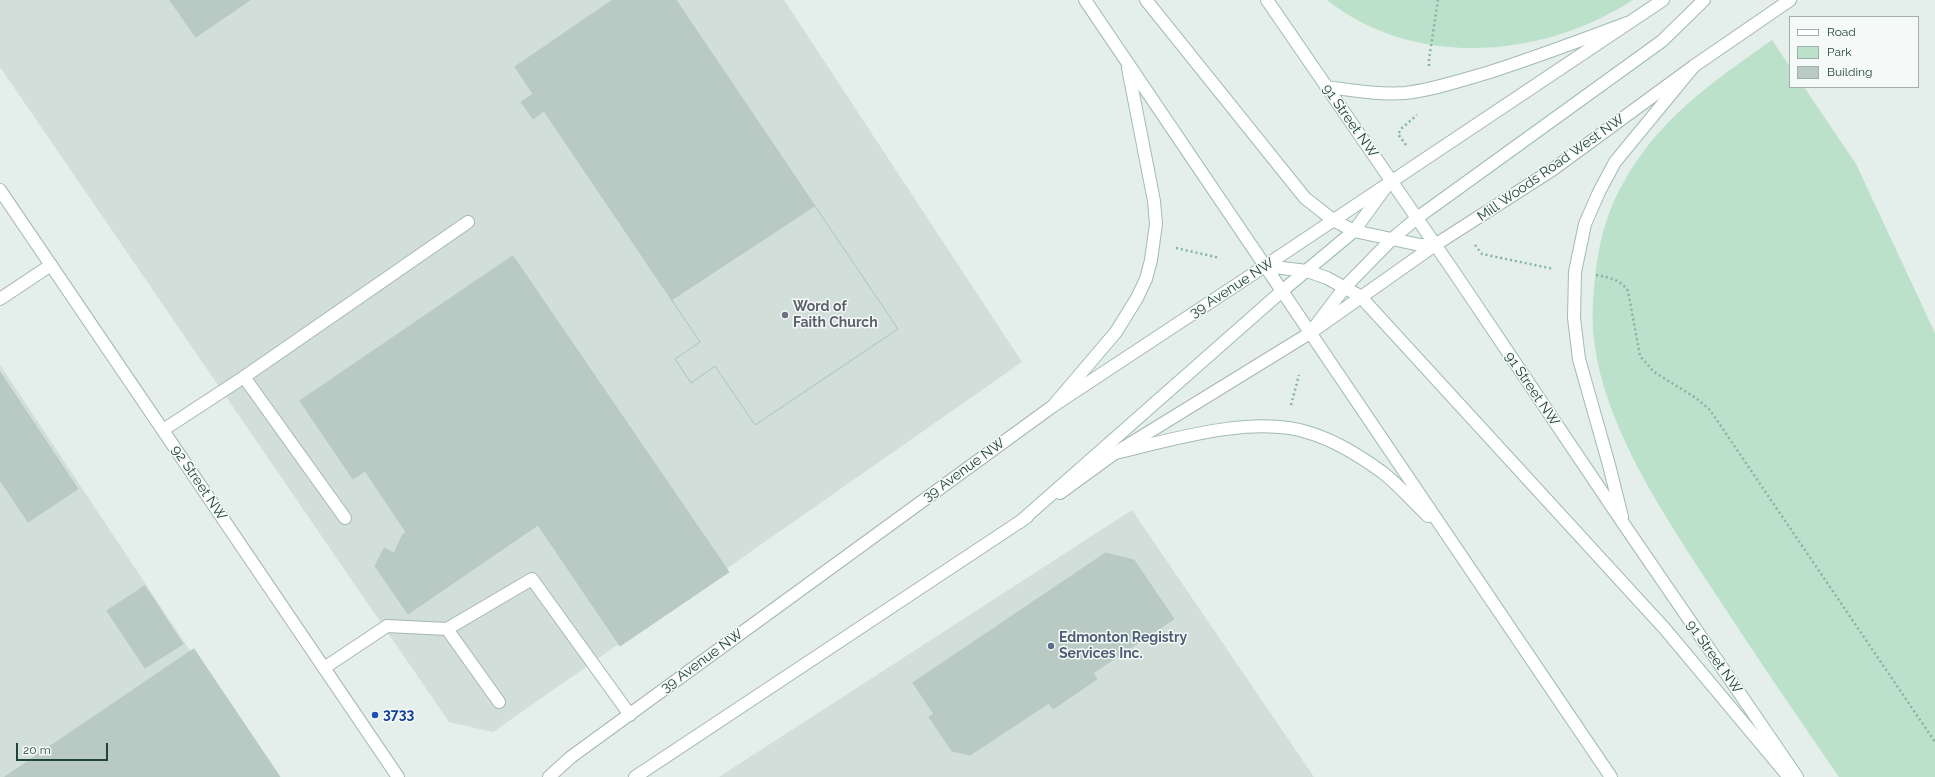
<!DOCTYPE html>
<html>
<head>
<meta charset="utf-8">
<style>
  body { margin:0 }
  #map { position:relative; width:1935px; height:777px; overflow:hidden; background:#e4eeeb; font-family:Raleway,sans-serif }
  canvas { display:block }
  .legend { position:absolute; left:1789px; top:16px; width:130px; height:72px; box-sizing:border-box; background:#f5faf8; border:1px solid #a1b0ad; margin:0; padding:5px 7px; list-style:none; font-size:12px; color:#22423d }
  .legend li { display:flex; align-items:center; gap:8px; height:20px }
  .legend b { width:20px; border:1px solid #a1b0ad }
  .scale { position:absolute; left:16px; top:743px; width:92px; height:18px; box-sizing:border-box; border:2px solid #22423d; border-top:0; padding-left:5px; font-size:12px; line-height:14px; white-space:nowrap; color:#22423d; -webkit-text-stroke:3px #f5faf8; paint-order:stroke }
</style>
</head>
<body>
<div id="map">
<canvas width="1935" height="777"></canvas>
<ul class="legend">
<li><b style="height:5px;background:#fff"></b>Road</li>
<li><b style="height:11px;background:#bce1ca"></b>Park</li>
<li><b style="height:11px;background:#b9cac5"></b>Building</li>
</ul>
<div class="scale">20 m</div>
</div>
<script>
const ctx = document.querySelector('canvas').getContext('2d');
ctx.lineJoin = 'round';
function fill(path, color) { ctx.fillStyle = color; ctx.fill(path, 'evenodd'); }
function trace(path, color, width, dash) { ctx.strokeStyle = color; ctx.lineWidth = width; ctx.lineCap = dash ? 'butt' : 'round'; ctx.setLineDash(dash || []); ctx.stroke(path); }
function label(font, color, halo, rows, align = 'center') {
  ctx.font = font + ' Raleway,sans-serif'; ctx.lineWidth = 3; ctx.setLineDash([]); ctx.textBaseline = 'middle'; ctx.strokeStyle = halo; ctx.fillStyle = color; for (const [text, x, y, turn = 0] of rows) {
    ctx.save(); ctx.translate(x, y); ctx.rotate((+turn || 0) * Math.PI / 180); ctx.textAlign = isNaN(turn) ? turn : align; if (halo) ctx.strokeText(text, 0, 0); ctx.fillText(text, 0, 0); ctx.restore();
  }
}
fill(new Path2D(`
  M 0,0 L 784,0 L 1022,362 L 493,732 L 449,722 L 0,67 Z
  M 0,365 L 274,777 L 0,777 Z
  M 1132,510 L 1314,777 L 719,777 Z`), '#d2deda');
fill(new Path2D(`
  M 1327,0 L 1633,0 C 1542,59 1414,69 1327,0 Z
  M 1772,40 L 1790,67 L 1790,87 L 1804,87 L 1856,164 L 1935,333 L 1935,777 L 1839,777 C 1795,713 1751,649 1709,584 C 1661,510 1600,420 1593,330 C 1592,312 1593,295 1595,278 C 1598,247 1605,217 1620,189 C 1655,121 1711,83 1772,40 Z`), '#bce1ca');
const building = new Path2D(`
  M 170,0 L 250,0 L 196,37 Z
  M 613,0 L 676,0 L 898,329 L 755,425 L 715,366 L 691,383 L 675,359 L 700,342 L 544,111 L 533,119 L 521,102 L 533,94 L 515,67 Z
  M 815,206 L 898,329 L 755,425 L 715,366 L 691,383 L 675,359 L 700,342 L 672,300 Z
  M 513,256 L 729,572 L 620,646 L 538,525 L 408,614 L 375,566 L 384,548 L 394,553 L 403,534 L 406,532 L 365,471 L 353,479 L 300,401 Z
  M 0,372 L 78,489 L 28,522 L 0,480 Z
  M 1106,553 L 1134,560 L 1174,619 L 1093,673 L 1097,679 L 1053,709 L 1049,703 L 970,755 L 952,751 L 929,717 L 934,714 L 913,683 Z
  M 145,586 L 183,644 L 145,668 L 107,611 Z
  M 194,649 L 280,777 L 5,777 Z`);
fill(building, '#b9cac5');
trace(building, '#b6c9c3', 1);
const service = new Path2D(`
  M 0,299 L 51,265
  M 244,377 L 345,518
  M 163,430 L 244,377 L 468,222
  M 447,629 L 499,702
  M 324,668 L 387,626 L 447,629 L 532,579 L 630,715`);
const minor = new Path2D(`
  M 0,190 L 398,777`);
const tertiary = new Path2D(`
  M 1060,493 L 1115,453 L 1310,333 L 1435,245 L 1552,170 L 1694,66 L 1790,0
  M 549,777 L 571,757 L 1053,406 L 1265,266 L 1663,0
  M 635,777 L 1027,517`);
const secondary = new Path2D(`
  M 1085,0 L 1611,777
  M 1146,0 L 1305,198 L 1333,220 L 1354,231 L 1420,245 L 1435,245
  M 1267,0 L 1454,272 L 1625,526 L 1797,777
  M 1326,87 C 1352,90 1378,95 1405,93 C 1433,90 1462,80 1490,72 C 1536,57 1582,40 1627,23
  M 1265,266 L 1307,271 L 1327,278 L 1360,296 L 1665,629 L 1788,776
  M 1310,333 L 1345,287 L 1392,239 L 1417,218 L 1662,41 L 1704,0
  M 1053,406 L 1116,332 L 1137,298 L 1146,279 L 1151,260 L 1156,224 L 1154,201 L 1128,68
  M 1115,453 C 1171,440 1254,414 1310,433 C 1336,441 1360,456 1382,472 C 1399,485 1413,502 1428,516
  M 1622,517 L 1609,465 L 1579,359 L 1574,318 L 1575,272 L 1585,224 L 1599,192 L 1615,162 L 1694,66
  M 1020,522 L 1282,291 L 1354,231 L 1391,180`);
trace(service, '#a6b7b3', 14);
trace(minor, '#a6b7b3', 14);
trace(tertiary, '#a6b7b3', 14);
trace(secondary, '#a1bbb5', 14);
trace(new Path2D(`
  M 1429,66 L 1429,59 L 1438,0
  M 1406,145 L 1398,134 L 1402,128 L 1417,115
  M 1475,245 L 1482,254 L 1554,269
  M 1176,248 L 1220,258
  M 1596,275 C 1610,278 1620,279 1628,291 L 1640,356 L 1654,372 L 1696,398 L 1710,410 L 1935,742
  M 1291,405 L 1299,375`), '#82b4ab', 2.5, [2, 3]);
trace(service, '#fff', 12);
trace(minor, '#fff', 12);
trace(tertiary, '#fff', 12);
trace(secondary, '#fff', 12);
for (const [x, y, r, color] of [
  [785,315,4,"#6b7280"],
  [1051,646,4,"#5c6f8a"],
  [375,715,4,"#1a4fb4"]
]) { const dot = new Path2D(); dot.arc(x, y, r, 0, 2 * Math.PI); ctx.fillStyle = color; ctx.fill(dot); trace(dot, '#f5faf8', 1.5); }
label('14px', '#22423d', '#f5faf8', [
  ["91 Street NW",1350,121,55],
  ["Mill Woods Road West NW",1551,168,-35],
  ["39 Avenue NW",1232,288,-33],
  ["91 Street NW",1532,389,56],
  ["39 Avenue NW",964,470,-36],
  ["92 Street NW",199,483,56],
  ["91 Street NW",1714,657,55],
  ["39 Avenue NW",702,661,-36]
]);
label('bold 14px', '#5b616d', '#f5faf8', [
  ["Word of",793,307],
  ["Faith Church",793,323]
], 'left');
label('bold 14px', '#4e5e75', '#f5faf8', [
  ["Edmonton Registry",1059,638],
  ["Services Inc.",1059,654]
], 'left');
label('bold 14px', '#164399', '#f5faf8', [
  ["3733",383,715]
], 'left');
</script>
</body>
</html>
